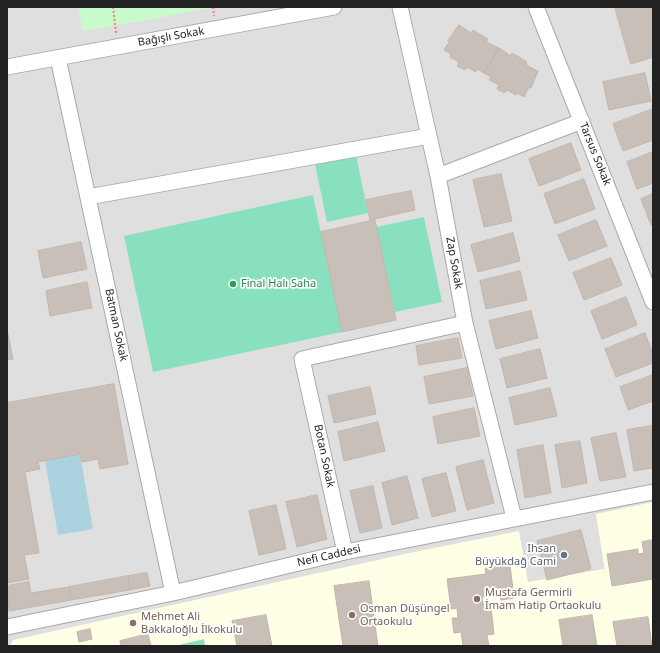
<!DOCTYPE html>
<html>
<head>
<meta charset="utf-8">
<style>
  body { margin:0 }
  #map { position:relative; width:660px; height:653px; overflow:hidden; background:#f2efe9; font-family:"Noto Sans",sans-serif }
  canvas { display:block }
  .frame { position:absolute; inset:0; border:8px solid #222; pointer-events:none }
</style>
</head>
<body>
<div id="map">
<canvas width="660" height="653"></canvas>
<div class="frame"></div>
</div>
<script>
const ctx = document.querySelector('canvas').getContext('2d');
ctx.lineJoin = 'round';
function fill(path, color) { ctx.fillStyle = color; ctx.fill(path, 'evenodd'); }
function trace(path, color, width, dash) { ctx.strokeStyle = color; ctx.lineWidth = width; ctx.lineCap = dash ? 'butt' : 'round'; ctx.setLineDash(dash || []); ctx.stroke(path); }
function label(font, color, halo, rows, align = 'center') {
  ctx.font = font + ' "Noto Sans",sans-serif'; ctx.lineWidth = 3.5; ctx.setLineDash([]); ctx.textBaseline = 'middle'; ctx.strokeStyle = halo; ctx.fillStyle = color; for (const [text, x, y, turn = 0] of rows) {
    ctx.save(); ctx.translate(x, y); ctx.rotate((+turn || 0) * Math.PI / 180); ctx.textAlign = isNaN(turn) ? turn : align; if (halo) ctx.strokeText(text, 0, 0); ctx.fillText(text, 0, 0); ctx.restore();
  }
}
fill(new Path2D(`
  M 7,7 L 653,7 L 653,646 L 7,646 Z`), '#e0dfdf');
fill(new Path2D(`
  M 653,502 L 653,646 L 10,646 L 13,640 L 414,552 L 519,531 L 528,582 L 604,569 L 606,578 L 596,514 Z`), '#ffffe5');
fill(new Path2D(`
  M 78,7 L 219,7 L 83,31 Z`), '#c8facc');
fill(new Path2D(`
  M 356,155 L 368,213 L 327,222 L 315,164 Z
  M 313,195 L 342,332 L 153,372 L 124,236 Z
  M 424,217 L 442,302 L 395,312 L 376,227 Z
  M 204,639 L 205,646 L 179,646 L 179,645 Z`), '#88e0be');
fill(new Path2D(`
  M 80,454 L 93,529 L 58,535 L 45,460 Z`), '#aad3df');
const building = new Path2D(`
  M 615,7 L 653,7 L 653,57 L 631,64 Z
  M 459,25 L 471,33 L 473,30 L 488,39 L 486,42 L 499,48 L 484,73 L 477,69 L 476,72 L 467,67 L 465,70 L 457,66 L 459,62 L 450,57 L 451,54 L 444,50 L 449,42 L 448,41 Z
  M 499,48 L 511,56 L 512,53 L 527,62 L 526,65 L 538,71 L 531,88 L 529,87 L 524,97 L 517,93 L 516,95 L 507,90 L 504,93 L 497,89 L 499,85 L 489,80 L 491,77 L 484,73 Z
  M 645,73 L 651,101 L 609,110 L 603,82 Z
  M 653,109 L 653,140 L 623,151 L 613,124 Z
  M 571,143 L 581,170 L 539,186 L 529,159 Z
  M 653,152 L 653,183 L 637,189 L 627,162 Z
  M 501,174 L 512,221 L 484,227 L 473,180 Z
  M 584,179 L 595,209 L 555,224 L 544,194 Z
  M 411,191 L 415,210 L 370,220 L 366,200 Z
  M 653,194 L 653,224 L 651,225 L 641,199 Z
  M 375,220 L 396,320 L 342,332 L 321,232 Z
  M 596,220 L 607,246 L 569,261 L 558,235 Z
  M 513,233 L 520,261 L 478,272 L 471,245 Z
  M 81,242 L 87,269 L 43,278 L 38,251 Z
  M 611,258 L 622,285 L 584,300 L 573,273 Z
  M 520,271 L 527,300 L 486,309 L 480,281 Z
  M 87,282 L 92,308 L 50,316 L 46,291 Z
  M 626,297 L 637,325 L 602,339 L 591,311 Z
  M 531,311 L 538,338 L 496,349 L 489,321 Z
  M 7,330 L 13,359 L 7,360 Z
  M 645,333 L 653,354 L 653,363 L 616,377 L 605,349 Z
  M 458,338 L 462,358 L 419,365 L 416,346 Z
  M 540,349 L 547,378 L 507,388 L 500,359 Z
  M 467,368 L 473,396 L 429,404 L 424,377 Z
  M 653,375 L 653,401 L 628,410 L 620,387 Z
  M 114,384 L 128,464 L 100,469 L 98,459 L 82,462 L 80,454 L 38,462 L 40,469 L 25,472 L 39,553 L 24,555 L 29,579 L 7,583 L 7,403 Z
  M 370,387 L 376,414 L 334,423 L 328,396 Z
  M 550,388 L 557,416 L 515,425 L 509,398 Z
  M 474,408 L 480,436 L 438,444 L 433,417 Z
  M 378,422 L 385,451 L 344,461 L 338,432 Z
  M 651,426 L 653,468 L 634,471 L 627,430 Z
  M 616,433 L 626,477 L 600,481 L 591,438 Z
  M 580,441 L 587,483 L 562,488 L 555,445 Z
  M 543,445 L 551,493 L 525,498 L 517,450 Z
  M 483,460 L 494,503 L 467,510 L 456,467 Z
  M 446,473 L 456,511 L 432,517 L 422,479 Z
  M 407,476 L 418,518 L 392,525 L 382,483 Z
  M 373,486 L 382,528 L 360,533 L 350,491 Z
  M 317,495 L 327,539 L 297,547 L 286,502 Z
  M 276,505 L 286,549 L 259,555 L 249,511 Z
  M 581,530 L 591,569 L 547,580 L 537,541 Z
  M 653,540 L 653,579 L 612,586 L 607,554 L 638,549 L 638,554 L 644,553 L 642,542 Z
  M 510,565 L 514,598 L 501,600 L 500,595 L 482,597 L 484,608 L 491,607 L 494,634 L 487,635 L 489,646 L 463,646 L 461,632 L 454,633 L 452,618 L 458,618 L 457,608 L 451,609 L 447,579 L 486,574 L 485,569 Z
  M 147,573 L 150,586 L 130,590 L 128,576 Z
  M 128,576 L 130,590 L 71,600 L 69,587 Z
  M 369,581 L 378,646 L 343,646 L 334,586 Z
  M 29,582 L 31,593 L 69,587 L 71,600 L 9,611 L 7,586 Z
  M 266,615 L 272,646 L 237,646 L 232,621 Z
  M 592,615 L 597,646 L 563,646 L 559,620 Z
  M 648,617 L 652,646 L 617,646 L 613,622 Z
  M 90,629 L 92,639 L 79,642 L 77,632 Z
  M 148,634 L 151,646 L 121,646 L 120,641 Z`);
fill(building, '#c7bfb8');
trace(building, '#c4b6ab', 1);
const minor = new Path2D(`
  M 400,7 L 438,176 L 465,323 L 514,518
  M 536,7 L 653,302
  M 58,58 L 173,593
  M 7,67 L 334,7
  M 438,176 L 582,121
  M 88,197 L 429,136
  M 345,552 L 302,359 L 465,323
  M 7,627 L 173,593 L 345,552 L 653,492`);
trace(minor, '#a9a9a9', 17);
trace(new Path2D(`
  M 113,7 L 116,33
  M 213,7 L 214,16`), '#fa8072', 2, [2, 2]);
trace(minor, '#fff', 15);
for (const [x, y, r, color] of [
  [233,284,4,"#2e9e5b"],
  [564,555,4,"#6b7280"],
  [477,599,4,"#8d6e63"],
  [352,615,4,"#8d6e63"],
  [133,623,4,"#8d6e63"]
]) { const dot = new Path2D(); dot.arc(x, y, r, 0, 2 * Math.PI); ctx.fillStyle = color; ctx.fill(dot); trace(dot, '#fff', 1.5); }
label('11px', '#222', '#fff', [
  ["Bağışlı Sokak",171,37,-10],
  ["Tarsus Sokak",595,154,68],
  ["Zap Sokak",454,263,80],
  ["Batman Sokak",116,325,78],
  ["Botan Sokak",324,456,78],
  ["Nefi Caddesi",329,556,-13]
]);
label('11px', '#27864d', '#fff', [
  ["Final Halı Saha",241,284]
], 'left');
label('11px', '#5b616d', '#fff', [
  ["Ihsan",556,549],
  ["Büyükdağ Cami",556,562]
], 'right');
label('11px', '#785e54', '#fff', [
  ["Mustafa Germirli",485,593],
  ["İmam Hatip Ortaokulu",485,606],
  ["Osman Düşüngel",360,609],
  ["Ortaokulu",360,622],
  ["Mehmet Ali",141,617],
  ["Bakkaloğlu İlkokulu",141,630]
], 'left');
</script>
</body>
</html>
